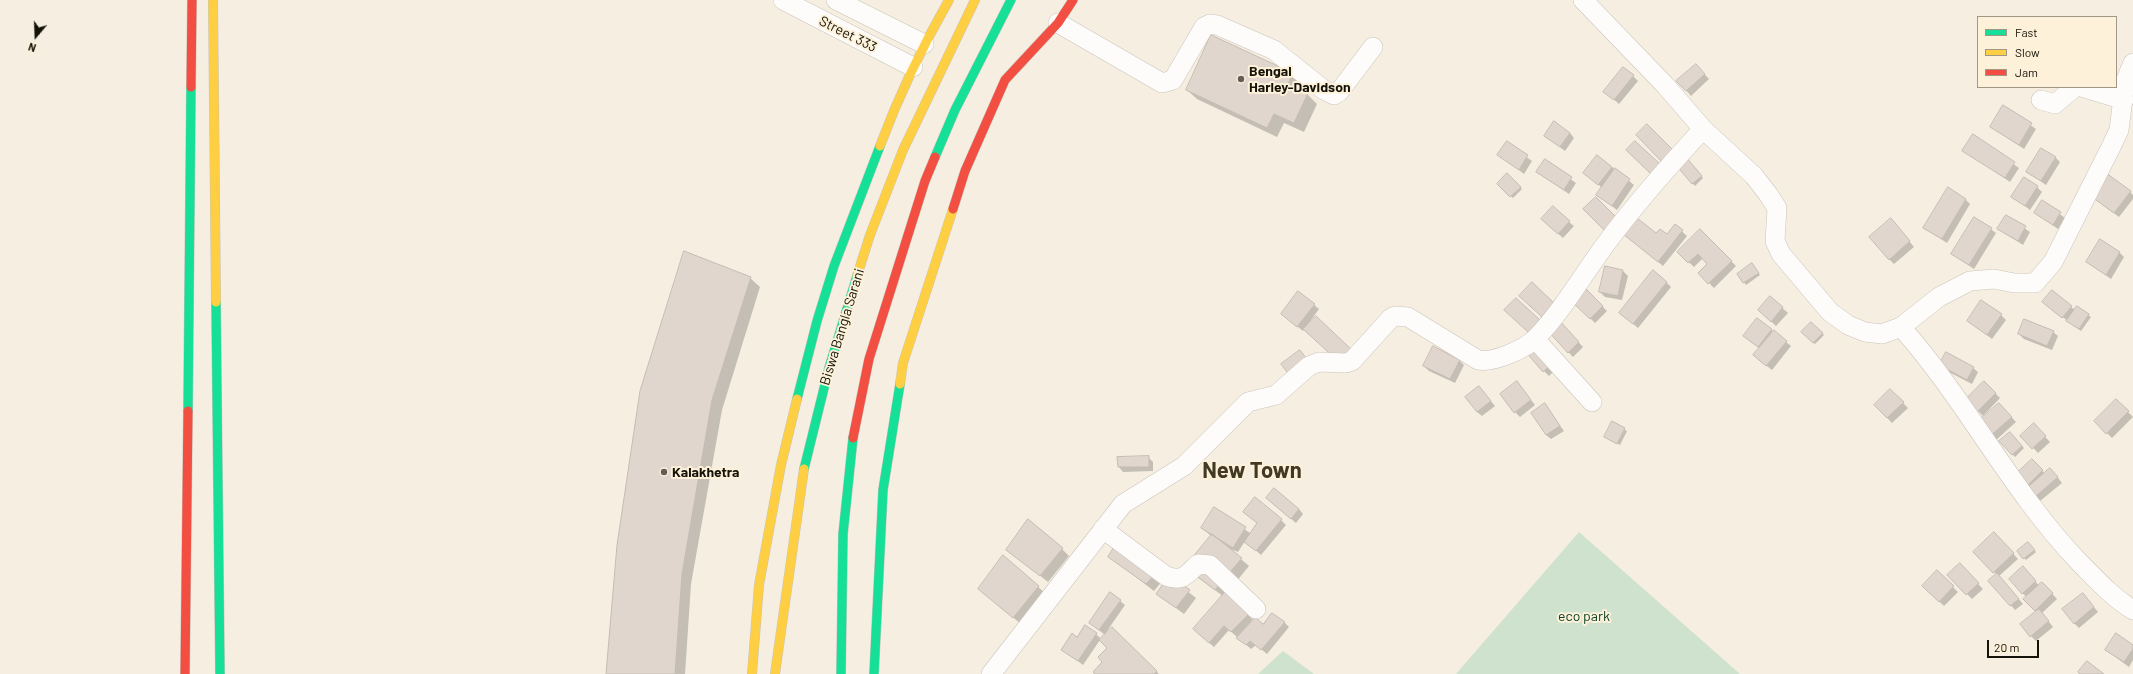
<!DOCTYPE html>
<html>
<head>
<meta charset="utf-8">
<style>
  body { margin:0 }
  #map { position:relative; width:2133px; height:674px; overflow:hidden; background:#f5eee1; font-family:Barlow,sans-serif }
  canvas { display:block }
  .legend { position:absolute; left:1977px; top:16px; width:140px; height:72px; box-sizing:border-box; background:#fdf1d9; border:1px solid #a09886; margin:0; padding:5px 7px; list-style:none; font-size:12px; color:#151209 }
  .legend li { display:flex; align-items:center; gap:8px; height:20px }
  .legend b { width:20px; border:1px solid #a09886 }
  .north { position:absolute; left:16px; top:16px; width:40px; height:40px; -webkit-text-stroke:3px #fdf1d9; paint-order:stroke; rotate:199deg; font-size:11px; font-weight:700; line-height:16px; text-align:center; color:#151209 }
  .north::after { content:''; display:block; margin:auto; width:14px; height:18px; background:#151209; clip-path:polygon(50% 0,100% 100%,50% 72%,0 100%) }
  .scale { position:absolute; left:1987px; top:640px; width:52px; height:18px; box-sizing:border-box; border:2px solid #151209; border-top:0; padding-left:5px; font-size:12px; line-height:14px; white-space:nowrap; color:#151209; -webkit-text-stroke:3px #fdf1d9; paint-order:stroke }
</style>
</head>
<body>
<div id="map">
<canvas width="2133" height="674"></canvas>
<ul class="legend">
<li><b style="height:5px;background:#16e098"></b>Fast</li>
<li><b style="height:5px;background:#ffcf43"></b>Slow</li>
<li><b style="height:5px;background:#f24e42"></b>Jam</li>
</ul>
<div class="north">N</div>
<div class="scale">20 m</div>
</div>
<script>
const ctx = document.querySelector('canvas').getContext('2d');
ctx.lineJoin = 'round';
function fill(path, color) { ctx.fillStyle = color; ctx.fill(path, 'evenodd'); }
function trace(path, color, width, dash) { ctx.strokeStyle = color; ctx.lineWidth = width; ctx.lineCap = dash ? 'butt' : 'round'; ctx.setLineDash(dash || []); ctx.stroke(path); }
function label(font, color, halo, rows, align = 'center') {
  ctx.font = font + ' Barlow,sans-serif'; ctx.lineWidth = 4; ctx.setLineDash([]); ctx.textBaseline = 'middle'; ctx.strokeStyle = halo; ctx.fillStyle = color; for (const [text, x, y, turn = 0] of rows) {
    ctx.save(); ctx.translate(x, y); ctx.rotate((+turn || 0) * Math.PI / 180); ctx.textAlign = isNaN(turn) ? turn : align; if (halo) ctx.strokeText(text, 0, 0); ctx.fillText(text, 0, 0); ctx.restore();
  }
}
fill(new Path2D(`
  M 1579,532 L 1740,674 L 1456,674 Z
  M 1283,651 L 1314,674 L 1258,674 Z`), '#cee2cd');
fill(new Path2D(`
  M 1696,65 L 1709,79 L 1691,96 L 1678,81 Z
  M 1292,74 L 1302,84 L 1299,90 L 1307,94 L 1317,104 L 1304,132 L 1284,123 L 1277,137 L 1197,99 L 1187,90 Z
  M 1633,76 L 1638,81 L 1619,104 L 1605,92 Z
  M 2004,107 L 2036,129 L 2024,149 L 1991,127 Z
  M 1570,133 L 1574,138 L 1565,151 L 1545,136 Z
  M 1973,136 L 2019,168 L 2010,182 L 1964,150 Z
  M 1507,143 L 1532,161 L 1524,174 L 1499,155 Z
  M 2055,157 L 2060,162 L 2046,185 L 2027,172 Z
  M 1686,158 L 1703,178 L 1695,186 L 1677,165 Z
  M 1545,161 L 1576,183 L 1569,194 L 1537,172 Z
  M 1612,167 L 1634,185 L 1617,210 L 1597,195 L 1602,188 L 1590,177 Z
  M 1507,175 L 1522,189 L 1513,198 L 1498,184 Z
  M 2037,187 L 2042,192 L 2030,210 L 2013,197 Z
  M 2130,192 L 2133,195 L 2133,199 L 2119,217 L 2095,199 Z
  M 1965,199 L 1970,204 L 1947,243 L 1924,228 Z
  M 2042,201 L 2065,218 L 2058,229 L 2035,213 Z
  M 2006,216 L 2030,232 L 2023,245 L 1998,229 Z
  M 1975,218 L 1996,233 L 1974,269 L 1952,254 Z
  M 1569,222 L 1574,226 L 1563,238 L 1547,224 Z
  M 1675,225 L 1687,236 L 1663,266 L 1625,235 L 1623,226 L 1667,236 Z
  M 1896,225 L 1914,247 L 1894,264 L 1889,259 Z
  M 1700,230 L 1736,266 L 1714,288 L 1699,273 L 1708,264 L 1703,258 L 1694,267 L 1678,252 Z
  M 2119,252 L 2124,257 L 2111,279 L 2087,262 Z
  M 1754,267 L 1760,275 L 1746,285 L 1738,274 Z
  M 1623,271 L 1628,276 L 1622,300 L 1605,297 L 1600,292 Z
  M 750,278 L 760,287 L 722,410 L 691,584 L 685,674 L 607,674 Z
  M 1667,283 L 1671,287 L 1638,328 L 1625,317 Z
  M 1585,289 L 1607,311 L 1595,323 L 1573,301 Z
  M 1770,297 L 1788,313 L 1776,326 L 1764,315 Z
  M 1314,305 L 1319,309 L 1303,331 L 1282,314 Z
  M 2048,306 L 2071,307 L 2075,310 L 2077,307 L 2091,317 L 2081,331 Z
  M 2001,315 L 2006,320 L 1992,339 L 1968,321 Z
  M 1558,321 L 1583,347 L 1573,357 L 1548,330 Z
  M 1811,323 L 1824,335 L 1815,344 L 1802,332 Z
  M 1771,330 L 1791,346 L 1772,370 L 1759,360 L 1760,349 L 1745,336 Z
  M 2053,332 L 2058,336 L 2052,350 L 2024,339 L 2019,334 Z
  M 1535,343 L 1558,367 L 1549,376 L 1544,371 Z
  M 1459,360 L 1464,365 L 1455,383 L 1429,371 L 1424,366 Z
  M 1941,365 L 1973,368 L 1978,372 L 1972,384 L 1945,370 Z
  M 1517,382 L 1535,405 L 1520,417 L 1515,412 Z
  M 1984,382 L 2000,398 L 1983,416 L 1967,400 Z
  M 1479,387 L 1495,406 L 1482,416 L 1477,412 Z
  M 1890,390 L 1908,408 L 1892,423 L 1875,405 Z
  M 2116,400 L 2133,417 L 2112,438 L 2095,421 Z
  M 1545,405 L 1564,431 L 1551,439 L 1546,435 Z
  M 2004,409 L 2016,422 L 1995,441 L 1990,436 Z
  M 1612,423 L 1627,431 L 1620,445 L 1605,437 Z
  M 2034,425 L 2050,442 L 2038,453 L 2022,436 Z
  M 2010,433 L 2024,448 L 2015,457 L 2001,442 Z
  M 1148,457 L 1153,462 L 1153,471 L 1123,472 L 1119,467 Z
  M 2032,460 L 2045,474 L 2055,474 L 2062,483 L 2040,501 L 2014,477 Z
  M 1272,503 L 1299,509 L 1303,514 L 1296,523 Z
  M 1214,509 L 1250,533 L 1281,520 L 1286,525 L 1261,555 L 1245,541 L 1238,552 L 1228,548 L 1249,566 L 1227,593 L 1253,620 L 1263,626 L 1284,622 L 1289,627 L 1267,654 L 1256,645 L 1251,649 L 1229,630 L 1214,647 L 1199,634 L 1223,596 L 1193,574 L 1211,536 L 1202,528 Z
  M 1994,533 L 2018,559 L 1999,576 L 2023,604 L 2015,610 L 1990,581 L 1997,575 L 1975,552 Z
  M 1121,539 L 1196,598 L 1184,614 L 1157,594 L 1166,582 L 1163,580 L 1154,591 L 1110,557 Z
  M 2030,545 L 2036,552 L 2026,560 L 2018,551 Z
  M 1062,549 L 1069,556 L 1048,582 L 1008,550 Z
  M 1003,556 L 1046,594 L 1021,624 L 979,589 Z
  M 1960,565 L 1983,589 L 1972,599 L 1949,576 Z
  M 1937,572 L 1958,592 L 1944,606 L 1923,586 Z
  M 2028,572 L 2039,586 L 2042,583 L 2057,599 L 2042,613 L 2053,627 L 2036,641 L 2031,636 L 2037,612 L 2025,599 L 2027,597 L 2022,593 Z
  M 2087,599 L 2098,612 L 2079,628 L 2074,623 Z
  M 1120,601 L 1125,605 L 1105,634 L 1112,628 L 1159,674 L 1097,674 L 1108,648 L 1100,640 L 1083,665 L 1062,649 L 1078,638 L 1096,634 L 1101,639 L 1105,635 L 1090,623 Z
  M 2133,646 L 2133,660 L 2129,667 L 2106,650 Z`), '#0003');
const building = new Path2D(`
  M 1211,35 L 1293,73 L 1288,84 L 1308,93 L 1294,123 L 1274,114 L 1267,128 L 1186,90 Z
  M 1696,64 L 1705,74 L 1686,91 L 1676,81 Z
  M 1623,67 L 1634,75 L 1614,100 L 1603,92 Z
  M 2003,105 L 2032,123 L 2019,145 L 1990,127 Z
  M 1554,121 L 1570,133 L 1560,147 L 1544,136 Z
  M 1647,124 L 1674,151 L 1662,162 L 1636,135 Z
  M 1973,134 L 2015,162 L 2005,178 L 1962,151 Z
  M 1507,141 L 1528,155 L 1519,170 L 1497,155 Z
  M 1635,141 L 1660,164 L 1651,174 L 1626,150 Z
  M 2041,148 L 2056,157 L 2041,181 L 2026,172 Z
  M 1597,155 L 1612,167 L 1598,185 L 1583,173 Z
  M 1686,157 L 1702,176 L 1692,184 L 1676,165 Z
  M 1545,159 L 1572,177 L 1564,190 L 1536,172 Z
  M 1615,168 L 1630,179 L 1612,206 L 1596,195 Z
  M 1507,173 L 1521,187 L 1510,197 L 1497,184 Z
  M 2106,173 L 2131,191 L 2114,213 L 2089,195 Z
  M 2024,177 L 2038,186 L 2025,206 L 2011,197 Z
  M 1948,187 L 1966,199 L 1942,239 L 1923,228 Z
  M 1596,197 L 1619,220 L 1606,232 L 1583,209 Z
  M 2042,200 L 2061,212 L 2053,225 L 2034,213 Z
  M 1553,206 L 1570,221 L 1558,234 L 1541,219 Z
  M 1632,214 L 1656,233 L 1660,229 L 1667,234 L 1675,224 L 1683,230 L 1658,262 L 1618,230 Z
  M 2006,215 L 2026,226 L 2018,241 L 1997,229 Z
  M 1974,217 L 1992,228 L 1969,265 L 1951,254 Z
  M 1891,218 L 1910,241 L 1889,260 L 1869,237 Z
  M 1700,229 L 1732,261 L 1708,284 L 1698,273 L 1707,264 L 1698,254 L 1688,263 L 1677,252 Z
  M 2100,239 L 2120,252 L 2106,275 L 2086,262 Z
  M 684,251 L 751,277 L 712,400 L 682,574 L 675,674 L 606,674 L 617,545 L 640,391 Z
  M 1752,263 L 1759,273 L 1743,283 L 1737,274 Z
  M 1605,266 L 1623,270 L 1618,296 L 1599,292 Z
  M 1653,270 L 1667,282 L 1633,324 L 1619,313 Z
  M 1532,282 L 1555,304 L 1542,317 L 1519,296 Z
  M 1585,288 L 1603,306 L 1590,319 L 1571,301 Z
  M 2052,290 L 2072,306 L 2062,318 L 2042,302 Z
  M 1298,291 L 1315,304 L 1297,327 L 1281,314 Z
  M 1770,296 L 1783,307 L 1771,322 L 1758,310 Z
  M 1516,298 L 1540,320 L 1528,332 L 1504,310 Z
  M 1981,300 L 2002,314 L 1987,335 L 1967,321 Z
  M 2077,306 L 2089,314 L 2079,329 L 2066,321 Z
  M 1316,316 L 1351,349 L 1339,362 L 1303,329 Z
  M 1757,318 L 1772,329 L 1758,347 L 1743,336 Z
  M 1558,319 L 1579,342 L 1568,353 L 1547,330 Z
  M 2024,319 L 2054,331 L 2047,346 L 2018,334 Z
  M 1811,322 L 1823,333 L 1813,343 L 1801,332 Z
  M 1774,330 L 1787,341 L 1766,366 L 1753,355 Z
  M 1535,342 L 1554,362 L 1543,372 L 1525,351 Z
  M 1433,346 L 1460,360 L 1450,379 L 1423,366 Z
  M 1300,350 L 1309,362 L 1290,376 L 1281,364 Z
  M 1946,352 L 1974,367 L 1967,380 L 1939,365 Z
  M 1517,381 L 1531,400 L 1514,413 L 1500,394 Z
  M 1984,381 L 1996,393 L 1977,412 L 1965,400 Z
  M 1479,386 L 1491,401 L 1477,412 L 1465,397 Z
  M 1890,389 L 1904,402 L 1887,418 L 1874,405 Z
  M 2116,399 L 2129,411 L 2106,434 L 2094,421 Z
  M 1545,403 L 1560,426 L 1546,435 L 1531,413 Z
  M 1999,403 L 2012,417 L 1989,437 L 1976,423 Z
  M 1612,421 L 1625,428 L 1617,444 L 1604,437 Z
  M 2034,423 L 2046,436 L 2032,449 L 2020,436 Z
  M 2010,432 L 2022,446 L 2012,455 L 1999,441 Z
  M 1149,456 L 1149,467 L 1118,467 L 1117,457 Z
  M 2032,459 L 2043,470 L 2024,489 L 2013,477 Z
  M 2050,468 L 2058,477 L 2035,497 L 2027,488 Z
  M 1274,488 L 1299,509 L 1291,519 L 1266,498 Z
  M 1255,497 L 1282,519 L 1256,551 L 1244,542 L 1257,523 L 1243,512 Z
  M 1214,507 L 1246,527 L 1233,548 L 1201,528 Z
  M 1028,519 L 1063,548 L 1040,576 L 1006,550 Z
  M 1994,532 L 2014,553 L 1993,573 L 1973,552 Z
  M 1212,534 L 1242,558 L 1215,590 L 1185,567 Z
  M 1120,538 L 1190,590 L 1176,608 L 1156,594 L 1165,581 L 1156,573 L 1146,584 L 1108,557 Z
  M 2028,542 L 2035,550 L 2023,559 L 2017,551 Z
  M 1003,555 L 1039,586 L 1013,618 L 978,589 Z
  M 1960,563 L 1979,583 L 1966,595 L 1947,575 Z
  M 2023,566 L 2036,581 L 2022,594 L 2009,579 Z
  M 1937,570 L 1954,586 L 1939,602 L 1922,586 Z
  M 1997,573 L 2019,599 L 2010,606 L 1988,581 Z
  M 2042,582 L 2053,593 L 2035,611 L 2023,599 Z
  M 1226,591 L 1249,614 L 1231,632 L 1224,626 L 1209,643 L 1193,629 Z
  M 1110,592 L 1121,600 L 1099,630 L 1089,623 Z
  M 2083,593 L 2094,607 L 2074,624 L 2062,609 Z
  M 2039,609 L 2049,621 L 2030,637 L 2020,624 Z
  M 1272,613 L 1285,622 L 1261,650 L 1250,641 L 1246,645 L 1236,638 L 1255,617 L 1263,624 Z
  M 1085,625 L 1097,633 L 1078,661 L 1061,650 L 1072,633 L 1077,637 Z
  M 1112,627 L 1157,671 L 1154,674 L 1095,674 L 1093,672 L 1102,662 L 1098,657 L 1107,648 L 1099,640 Z
  M 2116,633 L 2133,645 L 2133,649 L 2124,662 L 2105,650 Z
  M 2087,661 L 2104,674 L 2080,674 L 2078,672 Z`);
fill(building, '#e1d6cd');
trace(building, '#c4bcb4', 1);
const street = new Path2D(`
  M 783,0 L 913,67
  M 836,0 L 924,44
  M 1583,0 L 1665,85 L 1703,129 L 1754,176 L 1768,194 L 1777,208 L 1775,241 L 1781,254 L 1830,312 L 1848,325 L 1865,332 L 1882,334 L 1901,327 C 1966,400 2011,491 2079,562 C 2096,579 2112,597 2133,610
  M 1058,23 L 1162,83 L 1173,80 L 1204,27 L 1210,24 L 1217,25 L 1274,50 L 1324,90 L 1334,95 L 1339,92 L 1373,47
  M 2081,87 L 2124,100
  M 2041,100 L 2055,104 L 2075,87
  M 1901,327 L 1939,297 L 1970,281 L 1994,279 L 2014,283 L 2035,283 L 2053,262 L 2111,147 L 2119,130 L 2125,82 L 2133,63
  M 1535,339 L 1592,402
  M 1103,529 L 1166,576 C 1183,582 1186,575 1198,564 L 1210,565 L 1256,609
  M 991,674 L 1123,504 L 1184,466 L 1248,402 L 1276,395 L 1309,366 L 1319,362 L 1346,363 L 1352,361 L 1391,318 L 1395,316 L 1408,317 L 1478,360 C 1494,363 1525,349 1536,338 C 1563,310 1582,276 1605,245 C 1635,204 1668,167 1703,129`);
const fast = new Path2D(`
  M 935,157 L 955,110 L 1011,0
  M 216,302 L 220,674
  M 797,399 L 817,321 L 834,266 L 880,146
  M 188,411 L 191,87
  M 804,469 L 829,368 L 857,276
  M 841,674 L 843,534 L 853,438
  M 874,674 L 883,490 L 900,384`);
const slow = new Path2D(`
  M 213,0 L 216,302
  M 880,146 C 899,95 922,47 949,0
  M 857,276 L 870,235 L 903,150 L 975,0
  M 900,384 L 903,363 L 953,209
  M 752,674 L 759,585 L 781,465 L 797,399
  M 775,674 L 804,469`);
const jam = new Path2D(`
  M 191,87 L 192,0
  M 953,209 L 965,171 L 1005,80 L 1058,23 L 1073,0
  M 853,438 L 869,359 L 925,181 L 935,157
  M 185,674 L 188,411`);
trace(street, '#c9c4ba', 20);
trace(fast, '#c9c4ba', 10);
trace(slow, '#c9c4ba', 10);
trace(jam, '#c9c4ba', 10);
trace(street, '#fefcfa', 19);
trace(fast, '#16e098', 9);
trace(slow, '#ffcf43', 9);
trace(jam, '#f24e42', 9);
for (const [x, y, r, color] of [
  [1241,79,4,"#635f55"],
  [664,472,4,"#635f55"]
]) { const dot = new Path2D(); dot.arc(x, y, r, 0, 2 * Math.PI); ctx.fillStyle = color; ctx.fill(dot); trace(dot, '#fdf1d9', 1.5); }
label('14px', '#151209', '#fdf1d9', [
  ["Street 333",848,34,27],
  ["Biswa Bangla Sarani",842,327,-73]
]);
label('bold 14px', '#151209', '#fdf1d9', [
  ["Bengal",1249,71],
  ["Harley-Davidson",1249,87],
  ["Kalakhetra",672,472]
], 'left');
label('14px', '#0a4327', '#fdf1d9', [
  ["eco park",1584,616]
]);
label('bold 22px', '#423925', '#fdf1d9', [
  ["New Town",1252,471]
]);
</script>
</body>
</html>
